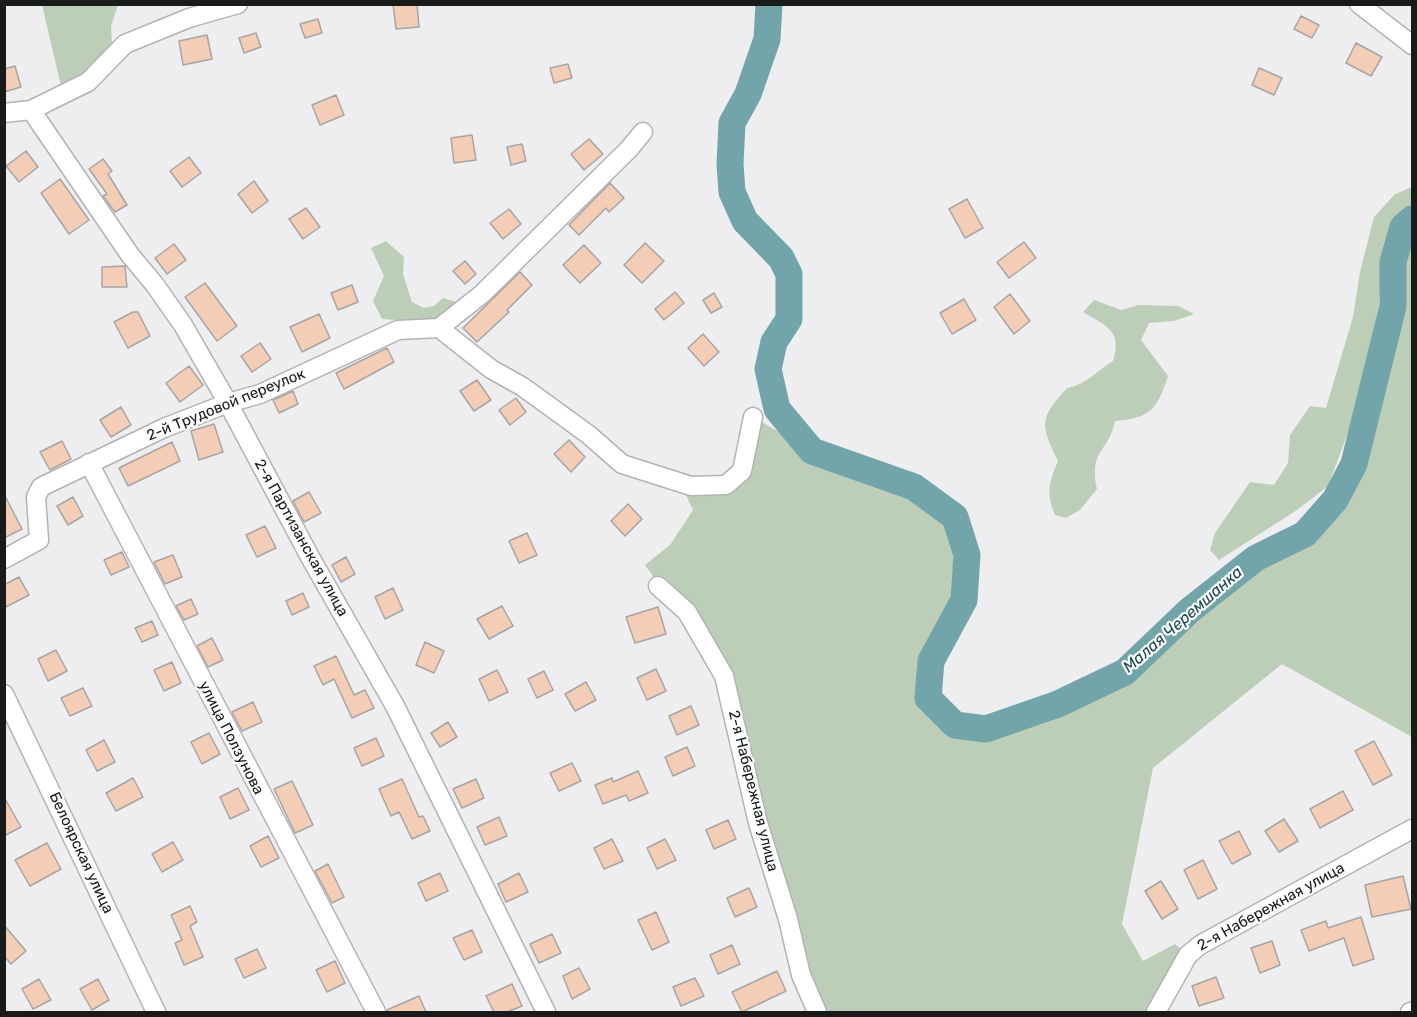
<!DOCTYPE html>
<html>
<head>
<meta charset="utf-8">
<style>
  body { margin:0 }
  #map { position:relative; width:1417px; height:1017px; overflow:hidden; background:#eeeef0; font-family:Rubik,sans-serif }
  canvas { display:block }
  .frame { position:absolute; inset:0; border:6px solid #191a1a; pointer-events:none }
</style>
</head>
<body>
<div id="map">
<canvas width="1417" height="1017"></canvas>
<div class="frame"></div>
</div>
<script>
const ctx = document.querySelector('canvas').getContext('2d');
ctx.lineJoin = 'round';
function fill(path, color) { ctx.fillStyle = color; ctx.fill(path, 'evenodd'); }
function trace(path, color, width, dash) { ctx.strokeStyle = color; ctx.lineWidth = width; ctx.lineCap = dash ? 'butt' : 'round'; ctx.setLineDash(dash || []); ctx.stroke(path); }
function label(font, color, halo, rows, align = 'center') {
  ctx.font = font + ' Rubik,sans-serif'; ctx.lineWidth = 4.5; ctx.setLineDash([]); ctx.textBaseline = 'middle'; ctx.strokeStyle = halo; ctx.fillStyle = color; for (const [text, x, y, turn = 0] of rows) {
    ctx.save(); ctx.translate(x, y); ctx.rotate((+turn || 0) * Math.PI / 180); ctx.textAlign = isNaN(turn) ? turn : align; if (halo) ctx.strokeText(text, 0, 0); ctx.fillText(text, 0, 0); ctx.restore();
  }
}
fill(new Path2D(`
  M 42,5 L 118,5 L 111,26 L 112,42 L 109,50 L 74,83 L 62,90 Z
  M 1412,187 L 1412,209 L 1393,225 L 1383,263 L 1379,305 L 1366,366 L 1350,427 L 1328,486 L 1297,510 L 1219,560 L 1210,550 L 1215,533 L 1250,482 L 1274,485 L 1288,463 L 1290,435 L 1310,406 L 1326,408 L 1353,317 L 1360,272 L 1374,217 L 1395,194 Z
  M 1412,219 L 1412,737 L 1282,664 L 1153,768 L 1122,924 L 1143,961 L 1175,944 L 1188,955 L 1156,1012 L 817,1012 L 724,676 L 645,565 L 670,545 L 693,510 L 684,491 L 742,471 L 753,417 L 812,451 L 914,487 L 955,517 L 967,555 L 964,600 L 948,627 L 930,675 L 928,698 L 955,725 L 986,729 L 1058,703 L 1125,672 L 1190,610 L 1256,558 L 1305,534 L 1335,500 L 1354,464 L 1393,306 L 1393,262 L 1403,227 Z
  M 386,241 L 404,257 L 403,274 L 412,302 L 424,308 L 434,306 L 443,298 L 460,303 L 434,323 L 382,319 L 373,301 L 384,276 L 371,248 Z
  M 1094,300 L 1121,310 L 1139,305 L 1178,306 L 1194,314 L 1174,321 L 1149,323 L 1141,340 L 1168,376 C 1157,409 1151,418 1115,421 C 1108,454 1089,448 1097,489 L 1080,510 L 1066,518 L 1055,515 C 1046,493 1049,482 1058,461 C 1040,424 1039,419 1067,388 C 1087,384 1095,372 1113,361 C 1123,331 1106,326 1083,312 Z`), '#bdceb8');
trace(new Path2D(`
  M 769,4 L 767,39 L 748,94 L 732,123 L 730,164 L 732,192 L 745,221 L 781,258 L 789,274 L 789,319 L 774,342 L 768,369 L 777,409 L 812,451 L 914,487 L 955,517 L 967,555 L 964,600 L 931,661 L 928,698 L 955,725 L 986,729 L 1058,704 L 1125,672 L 1190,610 L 1256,558 L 1305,534 L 1335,500 L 1354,464 L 1393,306 L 1393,262 L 1403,227 L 1412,219`), '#72a5a9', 27);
const building = new Path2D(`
  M 393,4 L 417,4 L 419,27 L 396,29 Z
  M 1301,16 L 1319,25 L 1312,38 L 1294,29 Z
  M 318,19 L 322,33 L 305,38 L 300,24 Z
  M 256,33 L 261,47 L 244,53 L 239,38 Z
  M 207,35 L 212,59 L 183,65 L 179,41 Z
  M 1356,43 L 1382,57 L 1371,76 L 1346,63 Z
  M 568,64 L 572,78 L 554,83 L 550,68 Z
  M 15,66 L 21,87 L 4,92 L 4,69 Z
  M 1259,68 L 1282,78 L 1274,95 L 1252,85 Z
  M 336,95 L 344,115 L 320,125 L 312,105 Z
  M 472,135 L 476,160 L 454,163 L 451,138 Z
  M 589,139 L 603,154 L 584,170 L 571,154 Z
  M 522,144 L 526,161 L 511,165 L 507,147 Z
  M 26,151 L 38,167 L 19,182 L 6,166 Z
  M 189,157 L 201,173 L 182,187 L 170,171 Z
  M 103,159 L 112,171 L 108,174 L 127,205 L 115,212 L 103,196 L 107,194 L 89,169 Z
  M 60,179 L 89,220 L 69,234 L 41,193 Z
  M 254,181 L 268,201 L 252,213 L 238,194 Z
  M 610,183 L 624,198 L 609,212 L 606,208 L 579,235 L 569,225 Z
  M 967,199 L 983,228 L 965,238 L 949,209 Z
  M 306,208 L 320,227 L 303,239 L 289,219 Z
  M 509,209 L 521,224 L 503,239 L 490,223 Z
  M 1024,242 L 1036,258 L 1009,278 L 997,262 Z
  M 645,243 L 664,261 L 642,283 L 624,265 Z
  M 174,244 L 186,260 L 167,274 L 155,258 Z
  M 584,245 L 601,263 L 580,283 L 563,265 Z
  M 465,261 L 476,274 L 465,284 L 453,271 Z
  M 125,266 L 127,287 L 102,287 L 102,267 Z
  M 520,272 L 532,285 L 507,310 L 509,312 L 477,342 L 463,328 Z
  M 205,283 L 237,326 L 217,341 L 185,297 Z
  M 352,285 L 358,302 L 338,310 L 331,293 Z
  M 675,292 L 684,303 L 664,320 L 655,309 Z
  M 714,293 L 722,307 L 711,313 L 703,300 Z
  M 1010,294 L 1030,321 L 1014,334 L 994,307 Z
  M 964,299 L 976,320 L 952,334 L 940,313 Z
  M 133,312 L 138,312 L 150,336 L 128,348 L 114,322 Z
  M 319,314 L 330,338 L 302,352 L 290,327 Z
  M 703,334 L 719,352 L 704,366 L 688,348 Z
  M 260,343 L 271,359 L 252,372 L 241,356 Z
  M 387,348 L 394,362 L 344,389 L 336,373 Z
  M 189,366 L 203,385 L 180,402 L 166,383 Z
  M 477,380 L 491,400 L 474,411 L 460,391 Z
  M 293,391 L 298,404 L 279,413 L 273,400 Z
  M 516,398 L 526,412 L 510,425 L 499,410 Z
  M 121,407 L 131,425 L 111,437 L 100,420 Z
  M 214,424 L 223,452 L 199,460 L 191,431 Z
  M 569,440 L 585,457 L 571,472 L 554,454 Z
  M 62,441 L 71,459 L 50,470 L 40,452 Z
  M 172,442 L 180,461 L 128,486 L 119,468 Z
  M 309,492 L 321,513 L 304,522 L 293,501 Z
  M 4,494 L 22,529 L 4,538 Z
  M 73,497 L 83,516 L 68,525 L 57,506 Z
  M 628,504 L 642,519 L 625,536 L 611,521 Z
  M 265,526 L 276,548 L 257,557 L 246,535 Z
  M 527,533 L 537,555 L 519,563 L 509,541 Z
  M 122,552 L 129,567 L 111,575 L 104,560 Z
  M 173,555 L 182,577 L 165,584 L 154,562 Z
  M 346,557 L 355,574 L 341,582 L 332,565 Z
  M 19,577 L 29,595 L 4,608 L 4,585 Z
  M 393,588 L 403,610 L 385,619 L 375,597 Z
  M 303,593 L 309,607 L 292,615 L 286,601 Z
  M 191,599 L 198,614 L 184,620 L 176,606 Z
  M 502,606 L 513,626 L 489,639 L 477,619 Z
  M 658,607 L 666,634 L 635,643 L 626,617 Z
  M 152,621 L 158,635 L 142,642 L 135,628 Z
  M 212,638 L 223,660 L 208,667 L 197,646 Z
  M 425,642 L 444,651 L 434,673 L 416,665 Z
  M 56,650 L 67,671 L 48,681 L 38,659 Z
  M 336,656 L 354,695 L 365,690 L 374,708 L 352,718 L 334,679 L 323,685 L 314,666 Z
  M 172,662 L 181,683 L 164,691 L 154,670 Z
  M 656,669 L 666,691 L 647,700 L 637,678 Z
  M 497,670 L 508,692 L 489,701 L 479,679 Z
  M 544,671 L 553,690 L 537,698 L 528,679 Z
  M 586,682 L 596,700 L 575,711 L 565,694 Z
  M 83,688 L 92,706 L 70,716 L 61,698 Z
  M 253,702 L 262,722 L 242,731 L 232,712 Z
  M 691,706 L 699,725 L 677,735 L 669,716 Z
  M 448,722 L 457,737 L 440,747 L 431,733 Z
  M 209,733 L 220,754 L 202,764 L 191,742 Z
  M 376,738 L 384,756 L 362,766 L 354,748 Z
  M 104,740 L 115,762 L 97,771 L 86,750 Z
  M 1374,741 L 1392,775 L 1373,785 L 1355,751 Z
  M 687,747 L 695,766 L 673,776 L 665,757 Z
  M 572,763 L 581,781 L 559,791 L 550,773 Z
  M 638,771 L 648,793 L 629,801 L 626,795 L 603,804 L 595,785 L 612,778 L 613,782 Z
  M 133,778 L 143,797 L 116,811 L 106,793 Z
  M 402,779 L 419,817 L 423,816 L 430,831 L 412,839 L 399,812 L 391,816 L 379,789 Z
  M 476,779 L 484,798 L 462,808 L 453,789 Z
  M 292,781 L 313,825 L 295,833 L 274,789 Z
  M 238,788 L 249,810 L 230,819 L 220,797 Z
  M 1343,791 L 1353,810 L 1320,828 L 1310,809 Z
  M 4,797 L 21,827 L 4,836 Z
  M 499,817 L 507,836 L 485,845 L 477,827 Z
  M 1284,819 L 1298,841 L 1279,852 L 1265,831 Z
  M 728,820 L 736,839 L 714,849 L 706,830 Z
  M 1239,831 L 1251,854 L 1232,864 L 1219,841 Z
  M 268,836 L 279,858 L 261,867 L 250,846 Z
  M 612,839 L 623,861 L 604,869 L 594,848 Z
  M 665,839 L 676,860 L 657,869 L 647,848 Z
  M 173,842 L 183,860 L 162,872 L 152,854 Z
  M 47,843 L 61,869 L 30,886 L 15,860 Z
  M 1203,860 L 1217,889 L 1198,899 L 1184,870 Z
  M 328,864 L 344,897 L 332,903 L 315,871 Z
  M 440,873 L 448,891 L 426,901 L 418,883 Z
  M 519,873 L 528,892 L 506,902 L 498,884 Z
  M 1403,876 L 1411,909 L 1372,917 L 1365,885 Z
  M 1161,881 L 1178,909 L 1162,919 L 1145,891 Z
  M 749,888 L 757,907 L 735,917 L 727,898 Z
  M 190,906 L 197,922 L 190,926 L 203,957 L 184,965 L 175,943 L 182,940 L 171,915 Z
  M 656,912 L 669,942 L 652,950 L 638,920 Z
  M 1361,917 L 1374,959 L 1353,966 L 1344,938 L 1309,951 L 1301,930 L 1326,921 L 1328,928 Z
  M 4,925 L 26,951 L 11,964 L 4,956 Z
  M 472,930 L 482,952 L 464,960 L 453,938 Z
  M 552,934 L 561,953 L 539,963 L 530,944 Z
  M 1272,941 L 1280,965 L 1260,973 L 1251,948 Z
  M 732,945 L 740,964 L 718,974 L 710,955 Z
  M 257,949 L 266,968 L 244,978 L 235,959 Z
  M 335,961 L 345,983 L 327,992 L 316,970 Z
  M 579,968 L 590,989 L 572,999 L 563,976 Z
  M 777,971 L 786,991 L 742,1012 L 732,992 Z
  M 1216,977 L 1224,998 L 1199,1006 L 1192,986 Z
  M 695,978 L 704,996 L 681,1006 L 673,987 Z
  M 39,979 L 51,1000 L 33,1009 L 22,989 Z
  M 98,979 L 109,1000 L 92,1010 L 80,989 Z
  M 512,984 L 522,1006 L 507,1012 L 494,1012 L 486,996 Z
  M 419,996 L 426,1012 L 387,1012 L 387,1010 Z`);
fill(building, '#f3cdb5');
trace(building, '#a7a5a4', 1.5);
const minor = new Path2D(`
  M 1359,4 L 1412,45
  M 31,110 L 88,82 L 125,44 L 189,18 L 238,4
  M 4,113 L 31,110 L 130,255 L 155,285 L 183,325 L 228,403 L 310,557 L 395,706 L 546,1012
  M 439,328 L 491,369 L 523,387 L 589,435 L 622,464 L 691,486 L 726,485 L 742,471 L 753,417
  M 89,463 L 376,1012
  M 4,559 L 39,540 L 36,497 L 41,487 L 164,428 L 228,403 L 260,394 L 398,330 L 439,328 L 482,294 L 629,149 L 643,132
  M 658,586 L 687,612 L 724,676 L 758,823 L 788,919 L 801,975 L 817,1012
  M 4,694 L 156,1012
  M 1156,1012 L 1188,955 L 1200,945 L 1412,829
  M 1410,1012 L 1412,1012`);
trace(minor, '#b3b3b5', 21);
trace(minor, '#fff', 18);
label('15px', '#191a1a', '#fbfcfe', [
  ["2-й Трудовой переулок",226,405,-22],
  ["2-я Партизанская улица",301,538,61],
  ["улица Ползунова",231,738,63],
  ["2-я Набережная улица",753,791,76],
  ["Белоярская улица",81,853,65],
  ["2-я Набережная улица",1271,907,-29]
]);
label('italic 16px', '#19474b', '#fbfcfe', [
  ["Малая Черемшанка",1183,620,-41]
]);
</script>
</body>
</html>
